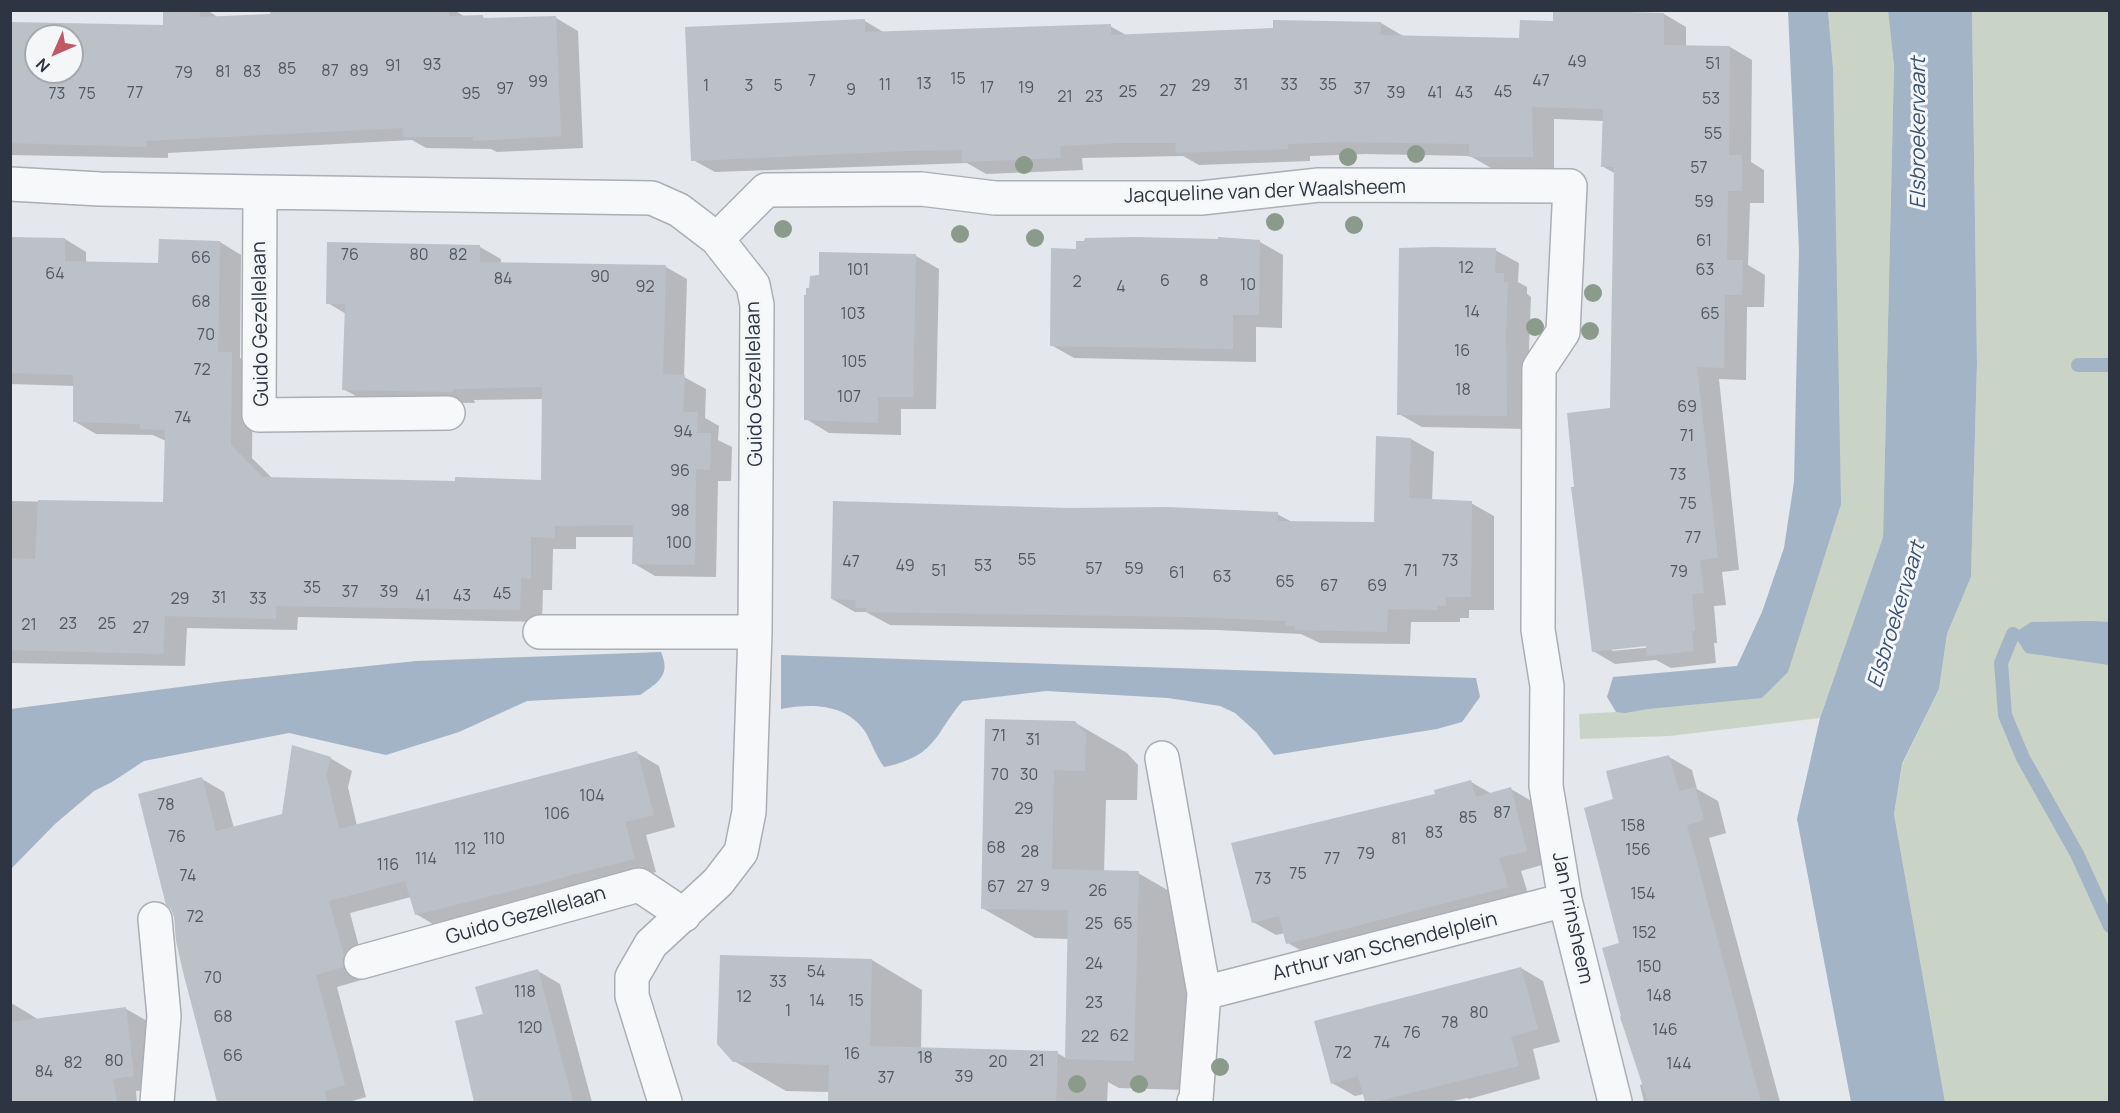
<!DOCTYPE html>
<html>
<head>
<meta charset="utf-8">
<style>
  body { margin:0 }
  #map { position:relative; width:2120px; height:1113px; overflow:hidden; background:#e4e7eb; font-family:Manrope,sans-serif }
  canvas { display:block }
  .frame { position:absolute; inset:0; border:12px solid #2e3542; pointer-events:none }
  .north { position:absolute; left:24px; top:24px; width:60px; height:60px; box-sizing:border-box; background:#f4f6f8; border:2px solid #a5a9af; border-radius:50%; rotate:225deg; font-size:16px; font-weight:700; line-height:24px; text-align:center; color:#2e3542 }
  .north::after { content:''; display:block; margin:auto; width:21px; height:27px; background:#c25766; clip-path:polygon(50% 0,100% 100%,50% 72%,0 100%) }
</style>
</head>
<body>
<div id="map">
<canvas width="2120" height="1113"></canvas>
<div class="frame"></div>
<div class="north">N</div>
</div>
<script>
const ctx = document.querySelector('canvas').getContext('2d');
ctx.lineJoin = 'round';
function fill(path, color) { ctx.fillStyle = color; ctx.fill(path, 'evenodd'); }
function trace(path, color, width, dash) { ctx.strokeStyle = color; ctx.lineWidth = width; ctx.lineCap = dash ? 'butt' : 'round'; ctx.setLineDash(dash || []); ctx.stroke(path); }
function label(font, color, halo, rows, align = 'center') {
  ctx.font = font + ' Manrope,sans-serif'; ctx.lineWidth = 6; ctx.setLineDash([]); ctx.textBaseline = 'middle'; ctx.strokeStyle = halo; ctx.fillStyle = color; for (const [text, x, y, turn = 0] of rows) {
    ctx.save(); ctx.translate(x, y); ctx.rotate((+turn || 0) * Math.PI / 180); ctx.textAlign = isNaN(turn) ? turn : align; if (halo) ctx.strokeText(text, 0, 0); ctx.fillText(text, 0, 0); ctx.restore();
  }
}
fill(new Path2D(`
  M 1828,11 L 1888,11 L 1894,66 L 1883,537 L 1820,718 L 1669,736 L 1580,739 L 1579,714 L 1616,712 L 1788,672 L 1833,68 Z
  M 1972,11 L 2109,11 L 2109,1102 L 1945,1102 L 1894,814 L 1902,765 L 1939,689 L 1947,634 L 1971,577 L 1977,363 Z`), '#cad4c6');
fill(new Path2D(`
  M 1788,11 L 1828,11 L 1833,68 L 1841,504 L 1788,672 L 1762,698 L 1648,709 L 1625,713 L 1616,712 L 1607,697 L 1613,677 L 1737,666 L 1762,612 L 1784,548 L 1794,482 L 1799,250 Z
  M 1888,11 L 1972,11 L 1977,363 L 1971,577 L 1947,634 L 1939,689 L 1902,764 L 1894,814 L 1945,1102 L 1851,1102 L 1797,819 L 1820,718 L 1883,537 L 1894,66 Z
  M 2092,621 L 2109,622 L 2109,665 L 2026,653 L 2013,634 L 2031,622 Z
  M 661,652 C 671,675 659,682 640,695 L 527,701 L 459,732 L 386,755 L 289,733 L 144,761 L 112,782 L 94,791 L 55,824 L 11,869 L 11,709 L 226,681 L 416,661 Z
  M 781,655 L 1476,678 L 1480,697 L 1462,722 L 1437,729 L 1274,755 L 1256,732 L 1235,713 L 1220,706 L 1168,698 L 1046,691 L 963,701 C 950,714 943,731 931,744 C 920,757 900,764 884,767 C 876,756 872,744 866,733 C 848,704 812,703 781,709 Z`), '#a3b4c7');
fill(new Path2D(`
  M 164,10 L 207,10 L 219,18 L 370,10 L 454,10 L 465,17 L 483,17 L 488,20 L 556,18 L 578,31 L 583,148 L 497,152 L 491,149 L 426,148 L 412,140 L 168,153 L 168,158 L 10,155 L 10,24 L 165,26 ZM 36,36 L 72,36 L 72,72 L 36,72 Z
  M 1664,14 L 1686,27 L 1686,47 L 1730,47 L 1752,60 L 1751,162 L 1764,170 L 1764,203 L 1750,203 L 1748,265 L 1765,275 L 1764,307 L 1747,307 L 1746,380 L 1719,379 L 1739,570 L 1722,572 L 1726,605 L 1714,606 L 1717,643 L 1714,643 L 1716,663 L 1671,668 L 1656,660 L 1615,664 L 1593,651 L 1576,488 L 1611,410 L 1616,174 L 1602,166 L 1604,121 L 1554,119 L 1554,169 L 1493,169 L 1470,156 L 1366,154 L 1310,156 L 1310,161 L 1199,165 L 1183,156 L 1082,158 L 1083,170 L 986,174 L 967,163 L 715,172 L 693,160 L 865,21 L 885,33 L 1110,26 L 1128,36 L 1381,23 L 1403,36 L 1521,39 L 1554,23 ZM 1653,644 L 1654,647 L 1612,651 L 1612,648 Z
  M 10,238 L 65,239 L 86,252 L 86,263 L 160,265 L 220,242 L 241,255 L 240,358 L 253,366 L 252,458 L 273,479 L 457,483 L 543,481 L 543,399 L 474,400 L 475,403 L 365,401 L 343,389 L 346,314 L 328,303 L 480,247 L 501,259 L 501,264 L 666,267 L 687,279 L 684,377 L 706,389 L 705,418 L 719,426 L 718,440 L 732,447 L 731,481 L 718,481 L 716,577 L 655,576 L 633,563 L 634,537 L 576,537 L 576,549 L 553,549 L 552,590 L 543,590 L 542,622 L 298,617 L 297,630 L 187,628 L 185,666 L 10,663 L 10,501 L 164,504 L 166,441 L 153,435 L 96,434 L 74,421 L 75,386 L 10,384 Z
  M 1260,242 L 1283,255 L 1282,328 L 1256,327 L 1256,362 L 1074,358 L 1051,345 L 1077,251 Z
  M 1495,250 L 1519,263 L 1518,282 L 1527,287 L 1527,294 L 1531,297 L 1529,347 L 1529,429 L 1422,427 L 1399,414 Z
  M 916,256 L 939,269 L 936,409 L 901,409 L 901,435 L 829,433 L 806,419 Z
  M 1411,439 L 1434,452 L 1432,501 L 1471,503 L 1494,516 L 1494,610 L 1469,610 L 1469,618 L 1460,618 L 1460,622 L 1411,622 L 1410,644 L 1320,643 L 1301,634 L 1217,630 L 890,625 L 866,612 L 855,612 L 832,599 L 1277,514 L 1292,522 L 1375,523 Z
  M 1074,722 L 1127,753 L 1138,765 L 1137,800 L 1106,800 L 1104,872 L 1138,873 L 1190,903 L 1186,1090 L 1119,1088 L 1108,1082 L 1107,1102 L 830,1102 L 830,1092 L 786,1091 L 734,1061 L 872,960 L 922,990 L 921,1049 L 1057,1053 L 1066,1058 L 1069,939 L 1035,938 L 982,908 Z
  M 637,753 L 659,766 L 675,827 L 646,835 L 656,872 L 438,927 L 416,914 L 411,897 L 350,913 L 365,969 L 365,979 L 337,987 L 366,1097 L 349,1102 L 219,1102 L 177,940 L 202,779 L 224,792 L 234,828 L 284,816 L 330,758 L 352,771 L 348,787 L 357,826 Z
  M 1669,757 L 1692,770 L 1697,789 L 1718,801 L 1726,833 L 1709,838 L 1780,1102 L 1644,1102 L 1640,1085 L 1643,1084 L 1621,944 L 1615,800 Z
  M 1471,782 L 1492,794 L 1511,789 L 1533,802 L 1549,863 L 1521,871 L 1530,900 L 1310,956 L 1288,943 L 1285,933 L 1276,935 L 1253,922 Z
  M 1521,968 L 1543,981 L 1560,1042 L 1533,1049 L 1540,1079 L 1469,1099 L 1467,1098 L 1449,1102 L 1367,1102 L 1364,1094 L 1355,1096 L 1332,1083 Z
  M 538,971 L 560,984 L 592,1102 L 477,1102 L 457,1022 L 484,1015 Z
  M 13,1004 L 36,1018 L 37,1020 L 126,1009 L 149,1022 L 157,1089 L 136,1091 L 137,1102 L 10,1102 L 10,1005 Z`), '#0003');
trace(new Path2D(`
  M 2078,365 L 2110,365
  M 2013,634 L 2001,663 L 2005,715 L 2023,758 L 2077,854 L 2110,926`), '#a3b4c7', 14);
fill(new Path2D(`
  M 163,10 L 199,10 L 200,17 L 270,14 L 270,10 L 449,10 L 449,16 L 483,15 L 483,18 L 556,16 L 561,136 L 473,141 L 473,137 L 403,137 L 402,128 L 146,141 L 146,147 L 10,143 L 10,22 L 163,25 ZM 36,36 L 72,36 L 72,72 L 36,72 Z
  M 1553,10 L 1664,13 L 1664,45 L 1730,46 L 1729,155 L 1742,155 L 1742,191 L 1728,191 L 1727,260 L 1743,260 L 1742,295 L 1725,295 L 1724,368 L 1697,367 L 1718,558 L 1700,560 L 1704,593 L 1692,594 L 1695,631 L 1692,631 L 1694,651 L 1647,656 L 1646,646 L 1592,652 L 1571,487 L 1574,487 L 1567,413 L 1610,408 L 1614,167 L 1601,167 L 1603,109 L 1532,107 L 1533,157 L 1469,157 L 1469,144 L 1342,142 L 1288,144 L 1288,149 L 1176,153 L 1175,143 L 1117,143 L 1060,146 L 1061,158 L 962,162 L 962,150 L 906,151 L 691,161 L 685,27 L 865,19 L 865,32 L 1111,24 L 1111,35 L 1273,28 L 1273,20 L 1381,22 L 1380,35 L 1519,38 L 1520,20 L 1553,21 Z
  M 10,237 L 65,238 L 65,261 L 158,263 L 159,239 L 220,241 L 218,352 L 232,352 L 231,445 L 263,477 L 455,481 L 455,477 L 541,480 L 542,387 L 453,389 L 453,392 L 342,390 L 345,304 L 326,304 L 327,242 L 480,245 L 480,262 L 666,265 L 663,374 L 685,375 L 683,412 L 698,412 L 697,433 L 711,433 L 710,470 L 696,469 L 695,565 L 632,564 L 633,525 L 555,526 L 555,538 L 531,537 L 531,579 L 521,578 L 520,610 L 276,606 L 276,619 L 165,616 L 163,654 L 10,650 L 10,558 L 35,559 L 38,500 L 163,502 L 165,430 L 140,429 L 140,424 L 73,422 L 73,375 L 10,373 Z
  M 1136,237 L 1218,239 L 1218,237 L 1260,240 L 1259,315 L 1233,315 L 1233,349 L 1050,346 L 1051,248 L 1076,249 L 1076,241 L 1084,241 L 1085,238 Z
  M 1434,247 L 1496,248 L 1495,273 L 1504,273 L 1504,282 L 1508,282 L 1506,333 L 1507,416 L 1397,415 L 1399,248 Z
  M 819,252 L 916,254 L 913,397 L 878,397 L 878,423 L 804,420 L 804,295 L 806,295 L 806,288 L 809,288 L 810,276 L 819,275 Z
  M 1376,436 L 1411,438 L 1409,498 L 1472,501 L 1471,597 L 1446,597 L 1446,606 L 1437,606 L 1437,610 L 1388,609 L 1387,632 L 1295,630 L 1295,626 L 1286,626 L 1286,621 L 1192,617 L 866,612 L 866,608 L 856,608 L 855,600 L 831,599 L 833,501 L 1069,508 L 1167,507 L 1278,512 L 1278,521 L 1374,522 Z
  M 985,719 L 1075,721 L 1086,734 L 1085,771 L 1054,770 L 1052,869 L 1139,871 L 1134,1061 L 1065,1059 L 1068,910 L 981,909 Z
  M 292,745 L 331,757 L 326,774 L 339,829 L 637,751 L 654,815 L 625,822 L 635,859 L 567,876 L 567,877 L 415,915 L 405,881 L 329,901 L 344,956 L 343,967 L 316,975 L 345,1085 L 324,1091 L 328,1102 L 217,1102 L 183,972 L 176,941 L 174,917 L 171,909 L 166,905 L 138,794 L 202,777 L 216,831 L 282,814 Z
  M 1669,755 L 1679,791 L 1695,787 L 1704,820 L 1687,825 L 1761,1102 L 1648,1102 L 1620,1017 L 1621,1016 L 1602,948 L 1619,943 L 1584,808 L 1613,799 L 1606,771 Z
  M 1471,780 L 1476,797 L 1511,787 L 1527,851 L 1499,858 L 1508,887 L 1286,944 L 1279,916 L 1252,923 L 1231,843 L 1435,794 L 1434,790 Z
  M 720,955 L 872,959 L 870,1046 L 1058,1051 L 1056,1102 L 828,1102 L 829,1065 L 733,1062 L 717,1044 Z
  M 1521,967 L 1538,1029 L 1511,1037 L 1519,1066 L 1375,1102 L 1365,1102 L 1358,1076 L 1331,1084 L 1314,1021 Z
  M 538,969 L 573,1102 L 474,1102 L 455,1021 L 483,1014 L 475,987 Z
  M 126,1007 L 134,1076 L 113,1079 L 117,1102 L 10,1102 L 10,1022 Z`), '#bcc0c7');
const minor = new Path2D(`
  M 10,184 L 100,189 L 260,192 L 652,198 L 679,210 L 717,239 L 753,285 L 757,305 L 755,632 L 749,812 L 741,852 L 718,882 L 651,944 L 632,977 L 632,996 L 665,1102
  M 260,192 L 259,415 L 448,413
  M 717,239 L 766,190 L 921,189 L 995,198 L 1201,198 L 1319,185 L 1570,186 L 1563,332 L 1539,368 L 1538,630 L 1547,686 L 1546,786 L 1565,900 L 1615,1102
  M 540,632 L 755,632
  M 1162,758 L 1204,993 L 1196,1099 L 1194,1102
  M 155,919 L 164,1016 L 157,1102
  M 361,962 L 639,885 L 684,915
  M 1204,993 L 1565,900`);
trace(minor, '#aaaeb5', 36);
trace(minor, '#f7f8f9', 33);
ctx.fillStyle = '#8b9b8b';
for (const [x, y] of [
  [1416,154],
  [1348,157],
  [1024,165],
  [1275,222],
  [1354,225],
  [783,229],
  [960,234],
  [1035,238],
  [1593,293],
  [1535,327],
  [1590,331],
  [1220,1067],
  [1077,1084],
  [1139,1084]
]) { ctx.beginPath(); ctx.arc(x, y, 9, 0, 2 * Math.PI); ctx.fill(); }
label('16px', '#525863', null, [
  ["49",1577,63],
  ["51",1713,65],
  ["93",432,66],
  ["91",393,67],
  ["85",287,70],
  ["87",330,72],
  ["89",359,72],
  ["81",223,73],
  ["83",252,73],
  ["79",184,74],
  ["15",958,80],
  ["7",812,82],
  ["47",1541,82],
  ["99",538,83],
  ["13",924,85],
  ["11",885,86],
  ["31",1241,86],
  ["33",1289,86],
  ["35",1328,86],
  ["1",706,87],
  ["3",749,87],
  ["5",778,87],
  ["29",1201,87],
  ["17",987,89],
  ["19",1026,89],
  ["97",505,90],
  ["37",1362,90],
  ["9",851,91],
  ["27",1168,92],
  ["25",1128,93],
  ["45",1503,93],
  ["77",135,94],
  ["39",1396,94],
  ["41",1435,94],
  ["43",1464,94],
  ["73",57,95],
  ["75",87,95],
  ["95",471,95],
  ["21",1065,98],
  ["23",1094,98],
  ["53",1711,100],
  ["55",1713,135],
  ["57",1699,169],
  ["59",1704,203],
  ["61",1704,242],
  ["76",350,256],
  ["80",419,256],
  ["82",458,256],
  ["66",201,259],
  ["12",1466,269],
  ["101",858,271],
  ["63",1705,271],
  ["64",55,275],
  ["90",600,278],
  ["84",503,280],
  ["6",1165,282],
  ["8",1204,282],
  ["2",1077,283],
  ["10",1248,286],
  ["92",645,288],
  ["4",1121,288],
  ["68",201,303],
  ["14",1472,313],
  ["103",853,315],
  ["65",1710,315],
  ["70",206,336],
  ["16",1462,352],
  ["105",854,363],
  ["72",202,371],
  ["18",1463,391],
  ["107",849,398],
  ["69",1687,408],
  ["74",183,419],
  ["94",683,433],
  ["71",1687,437],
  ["96",680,472],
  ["73",1678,476],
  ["75",1688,505],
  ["98",680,512],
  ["77",1693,539],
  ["100",679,544],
  ["55",1027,561],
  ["73",1450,562],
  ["47",851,563],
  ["49",905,567],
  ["53",983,567],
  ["57",1094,570],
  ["59",1134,570],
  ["51",939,572],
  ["71",1411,572],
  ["79",1679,573],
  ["61",1177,574],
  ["63",1222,578],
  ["65",1285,583],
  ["67",1329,587],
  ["69",1377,587],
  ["35",312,589],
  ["37",350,593],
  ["39",389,593],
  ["45",502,595],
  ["41",423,597],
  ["43",462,597],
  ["31",219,599],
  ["29",180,600],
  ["33",258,600],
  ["23",68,625],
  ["25",107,625],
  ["21",29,626],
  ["27",141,629],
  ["71",999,737],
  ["31",1033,741],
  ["70",1000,776],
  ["30",1029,776],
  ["104",592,797],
  ["78",166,806],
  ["29",1024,810],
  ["87",1502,814],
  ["106",557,815],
  ["85",1468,819],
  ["158",1633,827],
  ["83",1434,834],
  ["76",177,838],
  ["110",494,840],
  ["81",1399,840],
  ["68",996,849],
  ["112",465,850],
  ["156",1638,851],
  ["28",1030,853],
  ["79",1366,855],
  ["114",426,860],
  ["77",1332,860],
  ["116",388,866],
  ["75",1298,875],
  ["74",188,877],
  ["73",1263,880],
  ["9",1045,887],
  ["67",996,888],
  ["27",1025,888],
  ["26",1098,892],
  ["154",1643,895],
  ["72",195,918],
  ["25",1094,925],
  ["65",1123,925],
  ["152",1644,934],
  ["24",1094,965],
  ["150",1649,968],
  ["54",816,973],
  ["70",213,979],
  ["33",778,983],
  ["118",525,993],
  ["148",1659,997],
  ["12",744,998],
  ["14",817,1002],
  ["15",856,1002],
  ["23",1094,1004],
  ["1",788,1012],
  ["80",1479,1014],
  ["68",223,1018],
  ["78",1450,1024],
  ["120",530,1029],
  ["146",1665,1031],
  ["76",1412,1034],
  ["62",1119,1037],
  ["22",1090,1038],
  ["74",1382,1044],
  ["72",1343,1054],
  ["16",852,1055],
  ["66",233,1057],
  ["18",925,1059],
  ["80",114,1062],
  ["21",1037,1062],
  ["20",998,1063],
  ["82",73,1064],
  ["144",1679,1065],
  ["84",44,1073],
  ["39",964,1078],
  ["37",886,1079]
]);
label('20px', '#2e3542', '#f4f6f8', [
  ["Jacqueline van der Waalsheem",1265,192,-2],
  ["Guido Gezellelaan",261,324,-91],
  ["Guido Gezellelaan",755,384,-91],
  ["Guido Gezellelaan",526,916,-16],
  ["Jan Prinsheem",1572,918,78],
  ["Arthur van Schendelplein",1385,947,-14]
]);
label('italic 21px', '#3b5372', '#f4f6f8', [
  ["Elsbroekervaart",1919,133,-90],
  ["Elsbroekervaart",1897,615,-73]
]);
</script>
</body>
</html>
